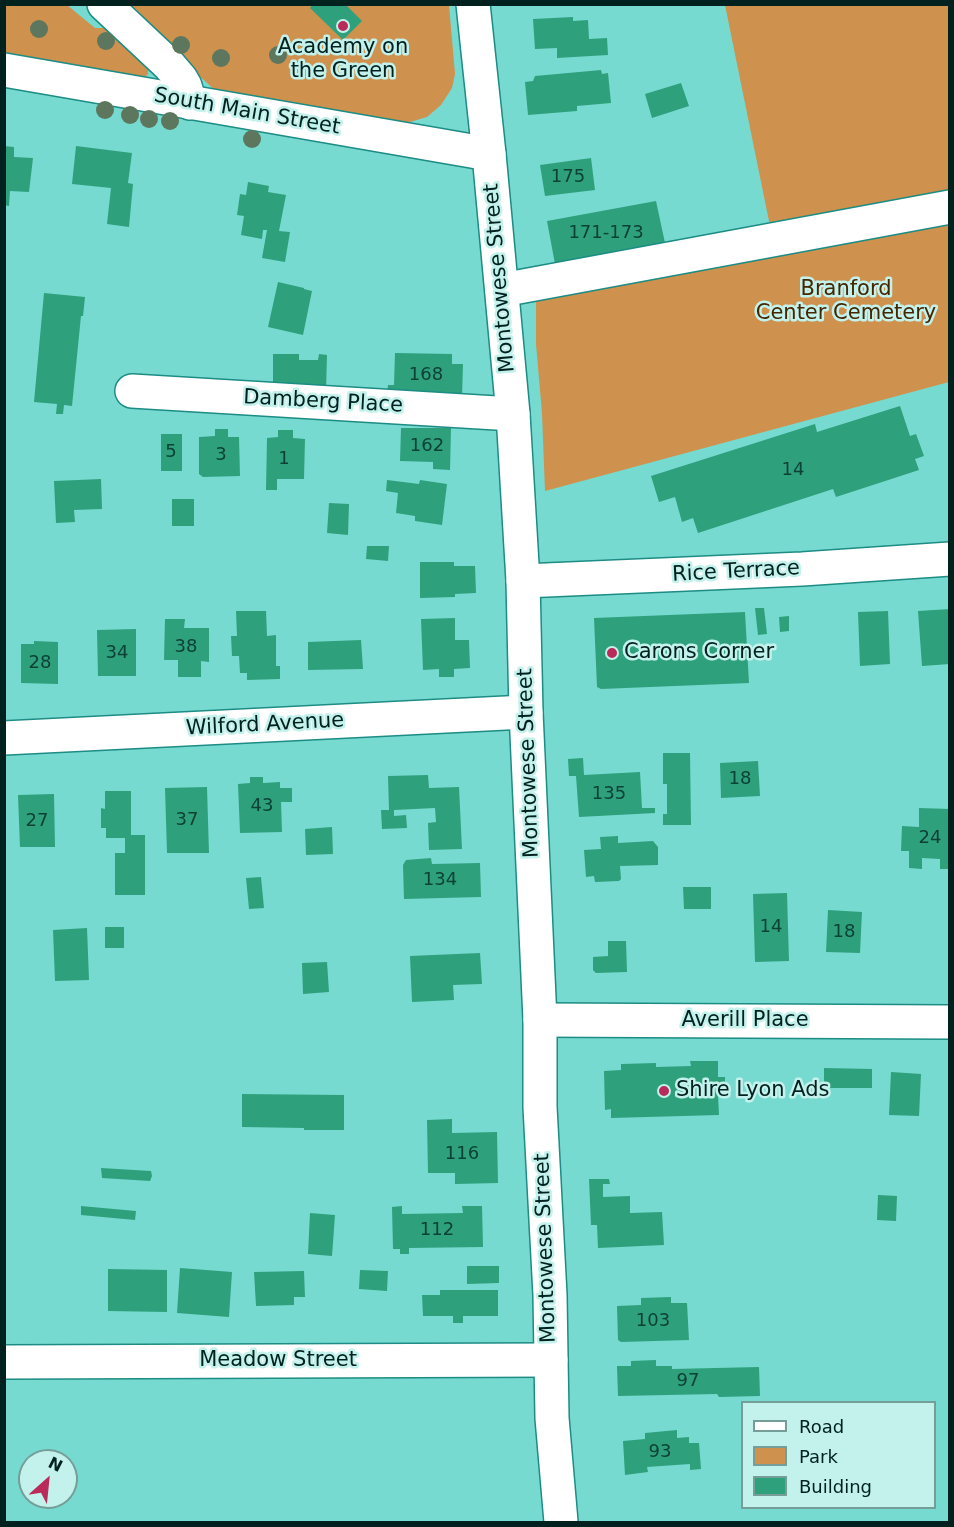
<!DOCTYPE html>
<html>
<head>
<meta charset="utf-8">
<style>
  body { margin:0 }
  #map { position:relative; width:954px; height:1527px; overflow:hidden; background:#77dad0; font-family:"DejaVu Sans",sans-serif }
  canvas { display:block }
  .frame { position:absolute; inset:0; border:6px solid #01211f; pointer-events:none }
  .legend { position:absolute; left:741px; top:1401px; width:195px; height:108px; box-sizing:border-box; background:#c3f1eb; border:2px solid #759e99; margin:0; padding:8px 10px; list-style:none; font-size:18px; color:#01211f }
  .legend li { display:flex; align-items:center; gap:12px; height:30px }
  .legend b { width:30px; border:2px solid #759e99 }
  .north { position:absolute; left:18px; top:1449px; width:60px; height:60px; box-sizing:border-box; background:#c3f1eb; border:2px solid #759e99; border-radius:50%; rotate:27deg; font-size:16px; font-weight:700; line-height:24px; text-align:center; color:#01211f }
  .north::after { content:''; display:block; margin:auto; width:21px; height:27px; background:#ba2b59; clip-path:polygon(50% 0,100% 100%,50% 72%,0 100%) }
</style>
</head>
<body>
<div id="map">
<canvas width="954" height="1527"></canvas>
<div class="frame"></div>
<ul class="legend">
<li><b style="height:8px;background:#fff"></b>Road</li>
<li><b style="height:16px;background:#ce914e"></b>Park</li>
<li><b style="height:16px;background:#2fa07c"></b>Building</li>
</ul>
<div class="north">N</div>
</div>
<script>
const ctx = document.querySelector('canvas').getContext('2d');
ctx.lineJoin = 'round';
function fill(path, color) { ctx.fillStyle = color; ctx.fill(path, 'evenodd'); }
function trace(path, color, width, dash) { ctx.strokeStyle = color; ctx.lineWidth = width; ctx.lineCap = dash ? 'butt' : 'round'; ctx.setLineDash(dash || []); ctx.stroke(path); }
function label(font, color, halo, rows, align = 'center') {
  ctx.font = font + ' "DejaVu Sans",sans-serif'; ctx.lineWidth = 5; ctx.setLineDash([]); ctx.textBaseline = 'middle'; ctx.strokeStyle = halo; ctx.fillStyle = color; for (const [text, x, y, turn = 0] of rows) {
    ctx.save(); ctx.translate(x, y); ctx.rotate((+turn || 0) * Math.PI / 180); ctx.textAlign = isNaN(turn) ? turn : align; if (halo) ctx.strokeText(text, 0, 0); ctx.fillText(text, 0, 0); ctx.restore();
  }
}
fill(new Path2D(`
  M 4,5 L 67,5 L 95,28 L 112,28 L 148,65 L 148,74 L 143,79 L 5,55 Z
  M 124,5 L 449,5 L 455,74 L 452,88 L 441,105 L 427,117 L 410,122 L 389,122 L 217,92 L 167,47 Z
  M 725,5 L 949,5 L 949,382 L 545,491 L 542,413 L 536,344 L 536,280 L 771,231 Z`), '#ce914e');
fill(new Path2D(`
  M 313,4 L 345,4 L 362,21 L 343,40 L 310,8 Z
  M 573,17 L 573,21 L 588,20 L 589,39 L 607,38 L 608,55 L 557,58 L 557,48 L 535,49 L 533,19 Z
  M 601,70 L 602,74 L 608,73 L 611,103 L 577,106 L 577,111 L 528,115 L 525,82 L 533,81 L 535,76 Z
  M 681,83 L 689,106 L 652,118 L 645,94 Z
  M 4,146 L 14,147 L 14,157 L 33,158 L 29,192 L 10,191 L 9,206 L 4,205 Z
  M 76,146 L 132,153 L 128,183 L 133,184 L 129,227 L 107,224 L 111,188 L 72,184 Z
  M 591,158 L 595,190 L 545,196 L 540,165 Z
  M 248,182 L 269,186 L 268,192 L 286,195 L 279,231 L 290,232 L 285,262 L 262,258 L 267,230 L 263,230 L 262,239 L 241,235 L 244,216 L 237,215 L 240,194 L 246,195 Z
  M 656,201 L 665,243 L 555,264 L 547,221 Z
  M 278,282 L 304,288 L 304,289 L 312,291 L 303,335 L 268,327 Z
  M 44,293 L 85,297 L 83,316 L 81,316 L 72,406 L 64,405 L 63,414 L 56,414 L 57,404 L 34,402 Z
  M 395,353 L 452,354 L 452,364 L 463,364 L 462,397 L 387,395 L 388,385 L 394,385 Z
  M 273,354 L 299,354 L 299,360 L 318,360 L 319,354 L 327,355 L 326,391 L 273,388 Z
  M 900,406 L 910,436 L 916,434 L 924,456 L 915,459 L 919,470 L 836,497 L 833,489 L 698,533 L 693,518 L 682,522 L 675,497 L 659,502 L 651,476 L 815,424 L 817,432 Z
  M 401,428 L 451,428 L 450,470 L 433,469 L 433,462 L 400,461 Z
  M 215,429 L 228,429 L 228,437 L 239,437 L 240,476 L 203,477 L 199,474 L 199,437 L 215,436 Z
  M 278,430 L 293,430 L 293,438 L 305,439 L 304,479 L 277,479 L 277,490 L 266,490 L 267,438 L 278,437 Z
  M 161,434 L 182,434 L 182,471 L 161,471 Z
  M 101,479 L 102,509 L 74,510 L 75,522 L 56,523 L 54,481 Z
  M 387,480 L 419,484 L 420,480 L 447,484 L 442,525 L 415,521 L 415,516 L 396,513 L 398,493 L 386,491 Z
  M 172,499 L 194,499 L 194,526 L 172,526 Z
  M 329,503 L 349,504 L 348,535 L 327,533 Z
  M 367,546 L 389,546 L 388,561 L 366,559 Z
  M 420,562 L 454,562 L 454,566 L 475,566 L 476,593 L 455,594 L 455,597 L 420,598 Z
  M 755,608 L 764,608 L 767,634 L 758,635 Z
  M 950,609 L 950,664 L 922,666 L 918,611 Z
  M 236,611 L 266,611 L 267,636 L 276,635 L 276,666 L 280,666 L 280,679 L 247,680 L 247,673 L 240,673 L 239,656 L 232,656 L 231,636 L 237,636 Z
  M 888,611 L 890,664 L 860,666 L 858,612 Z
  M 745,612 L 749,683 L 601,689 L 597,687 L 594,618 Z
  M 789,616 L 789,631 L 780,632 L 779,617 Z
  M 455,618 L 455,640 L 469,640 L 470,668 L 454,669 L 454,677 L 439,677 L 439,669 L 423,670 L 421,619 Z
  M 165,619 L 185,619 L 184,628 L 209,628 L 209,662 L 201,661 L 201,677 L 178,677 L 178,660 L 164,660 Z
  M 136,629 L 136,676 L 98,676 L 97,630 Z
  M 361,640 L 363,669 L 308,670 L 308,642 Z
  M 34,641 L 58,642 L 58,684 L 21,683 L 21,644 L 34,644 Z
  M 663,753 L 690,753 L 691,825 L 663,825 L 663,814 L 667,814 L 667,784 L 663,784 Z
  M 583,758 L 584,775 L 640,772 L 642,808 L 655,808 L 655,813 L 579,817 L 576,776 L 569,776 L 568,759 Z
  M 758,761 L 760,796 L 721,798 L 720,763 Z
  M 428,775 L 429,788 L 459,787 L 462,849 L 429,850 L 428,823 L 436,822 L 435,808 L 394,810 L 394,816 L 406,815 L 407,828 L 382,829 L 381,810 L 389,810 L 388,776 Z
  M 250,777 L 263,777 L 263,783 L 280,782 L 280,788 L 292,788 L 292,802 L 281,802 L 282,832 L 240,833 L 238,784 L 250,783 Z
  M 207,787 L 209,853 L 167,853 L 165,788 Z
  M 105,791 L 131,791 L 131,835 L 145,835 L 145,895 L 115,895 L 115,853 L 125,853 L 125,838 L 106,838 L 106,828 L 101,828 L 101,808 L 105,809 Z
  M 54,794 L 55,847 L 20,847 L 18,795 Z
  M 919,808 L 950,809 L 950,869 L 940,869 L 940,859 L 922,858 L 922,869 L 909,868 L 909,851 L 901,851 L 902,826 L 919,827 Z
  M 332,827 L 333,854 L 306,855 L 305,829 Z
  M 618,836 L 618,843 L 653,841 L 658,847 L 658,865 L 620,866 L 621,879 L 619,881 L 595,882 L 594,876 L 586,877 L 584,850 L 601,849 L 600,837 Z
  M 431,858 L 432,864 L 480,863 L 481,897 L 404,899 L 403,865 L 406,860 Z
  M 261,877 L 264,908 L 249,909 L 246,878 Z
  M 683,887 L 711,887 L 711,909 L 684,909 Z
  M 787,893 L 789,961 L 755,962 L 753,894 Z
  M 828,910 L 862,912 L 860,953 L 826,952 Z
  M 105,927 L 124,927 L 124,948 L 105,948 Z
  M 87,928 L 89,980 L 55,981 L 53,930 Z
  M 608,941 L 626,941 L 627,972 L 596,973 L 593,970 L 593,957 L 608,956 Z
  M 480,953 L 482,984 L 453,985 L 454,1000 L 412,1002 L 410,956 Z
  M 327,962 L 329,992 L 303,994 L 302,963 Z
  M 690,1061 L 718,1061 L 718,1077 L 725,1077 L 725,1095 L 718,1095 L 719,1115 L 611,1118 L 611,1109 L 605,1110 L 604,1071 L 621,1070 L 621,1064 L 656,1063 L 656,1067 L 691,1066 Z
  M 824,1068 L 872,1069 L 872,1088 L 824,1088 Z
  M 891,1072 L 921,1074 L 919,1116 L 889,1115 Z
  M 242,1094 L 344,1095 L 344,1130 L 304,1130 L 304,1128 L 242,1127 Z
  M 452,1119 L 452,1133 L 497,1132 L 498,1183 L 455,1184 L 455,1173 L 428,1173 L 427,1120 Z
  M 101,1168 L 151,1171 L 152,1176 L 150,1181 L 102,1178 Z
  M 589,1179 L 609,1179 L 610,1184 L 603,1184 L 603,1197 L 630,1196 L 630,1213 L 662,1212 L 664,1245 L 598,1248 L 597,1225 L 591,1225 Z
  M 878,1195 L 897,1196 L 896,1221 L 877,1220 Z
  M 81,1206 L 136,1211 L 135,1220 L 81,1215 Z
  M 402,1206 L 402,1214 L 463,1213 L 462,1206 L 482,1206 L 483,1247 L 409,1248 L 409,1254 L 400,1254 L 400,1249 L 393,1249 L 392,1207 Z
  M 310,1213 L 335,1215 L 332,1256 L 308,1254 Z
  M 467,1266 L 499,1266 L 499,1283 L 467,1284 Z
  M 180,1268 L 232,1272 L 229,1317 L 177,1313 Z
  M 108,1269 L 167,1270 L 167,1312 L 108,1311 Z
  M 360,1270 L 388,1271 L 387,1291 L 359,1289 Z
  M 304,1271 L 305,1297 L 294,1297 L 294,1305 L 256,1306 L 254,1272 Z
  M 440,1290 L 498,1290 L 498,1316 L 463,1316 L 463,1323 L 453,1323 L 453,1316 L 423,1316 L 422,1295 L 440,1295 Z
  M 671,1297 L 671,1303 L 687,1303 L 689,1340 L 621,1342 L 618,1340 L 617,1306 L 641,1305 L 641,1298 Z
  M 656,1360 L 656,1366 L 672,1366 L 672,1369 L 759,1367 L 760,1396 L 719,1397 L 717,1394 L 618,1396 L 617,1366 L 631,1366 L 631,1361 Z
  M 677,1430 L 677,1438 L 689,1437 L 689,1443 L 699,1443 L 701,1469 L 690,1470 L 690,1464 L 647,1467 L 648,1472 L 625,1475 L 623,1441 L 645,1439 L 645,1433 Z`), '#2fa07c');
const minor = new Path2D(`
  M 104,4 L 169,65 L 181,79 L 185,86 L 190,103
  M 473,4 L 489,154
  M 502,290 L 950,207
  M 132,391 L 513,414
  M 523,581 L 802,569 L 950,559
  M 4,738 L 526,712
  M 540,1020 L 950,1022
  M 4,1362 L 551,1360`);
const major = new Path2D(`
  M 4,70 L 489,154 L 513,414 L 523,581 L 526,712 L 540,1020 L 540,1107 L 550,1295 L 552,1418 L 561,1522`);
trace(minor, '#1c8c84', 36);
trace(major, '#1c8c84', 36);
trace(minor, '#fff', 33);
trace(major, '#fff', 33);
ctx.fillStyle = '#5c775e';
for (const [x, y] of [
  [39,29],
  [106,41],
  [181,45],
  [278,55],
  [221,58],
  [105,110],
  [130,115],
  [149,119],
  [170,121],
  [252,139]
]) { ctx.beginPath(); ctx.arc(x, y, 9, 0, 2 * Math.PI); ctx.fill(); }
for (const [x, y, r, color] of [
  [343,26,6,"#ba2b59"],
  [612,653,6,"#ba2b59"],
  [664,1091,6,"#ba2b59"]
]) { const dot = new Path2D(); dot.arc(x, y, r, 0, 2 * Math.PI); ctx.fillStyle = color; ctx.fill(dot); trace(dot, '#c3f1eb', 2); }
label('18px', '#0c4136', null, [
  ["175",568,177],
  ["171-173",606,233],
  ["168",426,375],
  ["162",427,446],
  ["5",171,452],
  ["3",221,455],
  ["1",284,459],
  ["14",793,470],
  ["38",186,647],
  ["34",117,653],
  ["28",40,663],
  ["18",740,779],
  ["135",609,794],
  ["43",262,806],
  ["37",187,820],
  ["27",37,821],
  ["24",930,838],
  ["134",440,880],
  ["14",771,927],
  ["18",844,932],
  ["116",462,1154],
  ["112",437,1230],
  ["103",653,1321],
  ["97",688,1381],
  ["93",660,1452]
]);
label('21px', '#01211f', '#c3f1eb', [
  ["Academy on",343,48,"center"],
  ["the Green",343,72,"center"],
  ["Carons Corner",624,653],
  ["Shire Lyon Ads",676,1091]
], 'left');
label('21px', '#01211f', '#c3f1eb', [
  ["South Main Street",247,112,10],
  ["Montowese Street",500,278,-95],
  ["Damberg Place",323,402,3],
  ["Rice Terrace",736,572,-3],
  ["Wilford Avenue",265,725,-3],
  ["Montowese Street",529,763,-92],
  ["Averill Place",745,1021],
  ["Montowese Street",546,1248,-92],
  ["Meadow Street",278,1361]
]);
label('21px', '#452600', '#c3f1eb', [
  ["Branford",846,290],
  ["Center Cemetery",846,314]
]);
</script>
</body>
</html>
